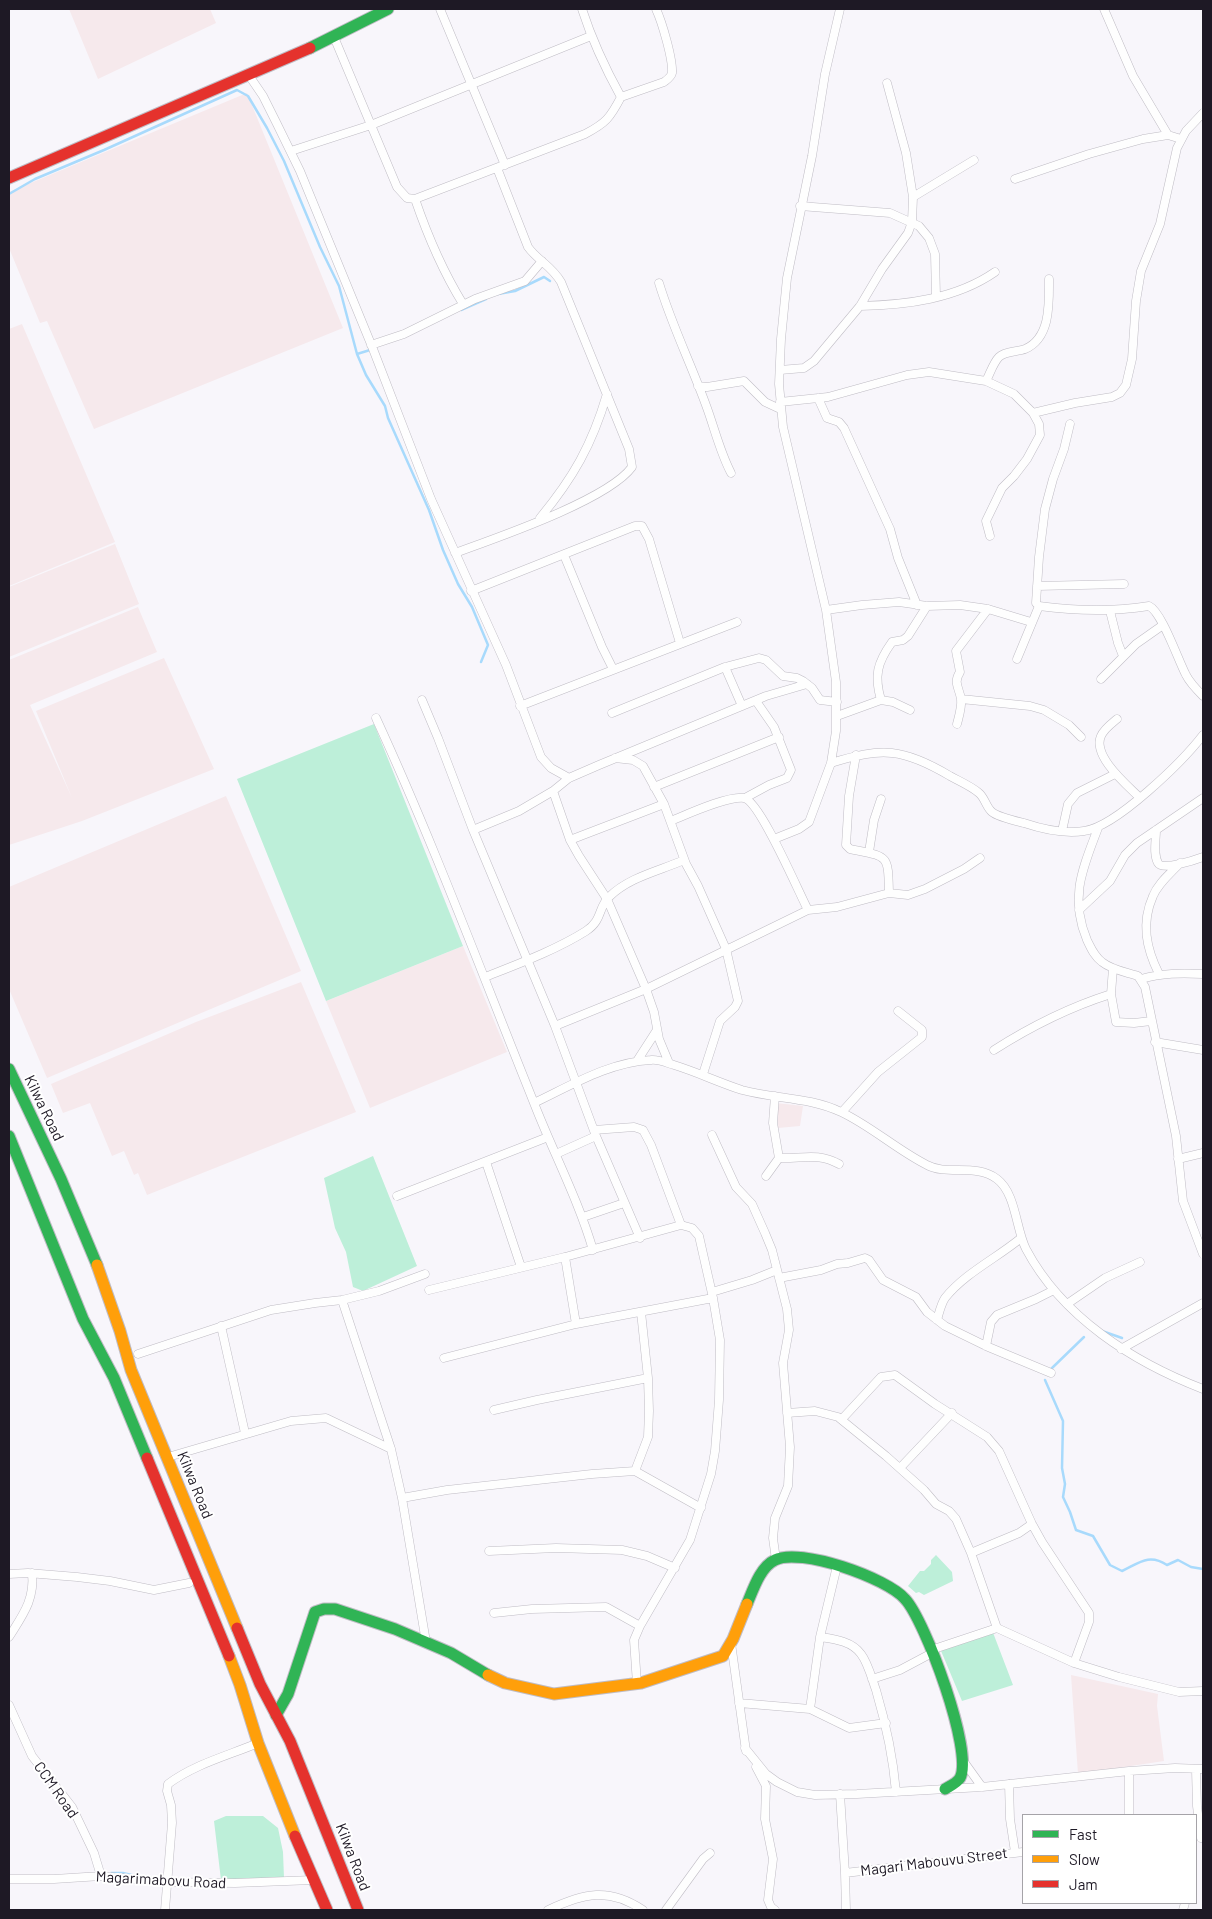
<!DOCTYPE html>
<html>
<head>
<meta charset="utf-8">
<style>
  body { margin:0 }
  #map { position:relative; width:1212px; height:1919px; overflow:hidden; background:#f8f6fb; font-family:Barlow,sans-serif }
  canvas { display:block }
  .frame { position:absolute; inset:0; border:10px solid #1e1925; pointer-events:none }
  .legend { position:absolute; left:1022px; top:1814px; width:175px; height:90px; box-sizing:border-box; background:#fff; border:1px solid #a5a3a8; margin:0; padding:6px 9px; list-style:none; font-size:15px; color:#1e1925 }
  .legend li { display:flex; align-items:center; gap:10px; height:25px }
  .legend b { width:25px; border:1px solid #a5a3a8 }
</style>
</head>
<body>
<div id="map">
<canvas width="1212" height="1919"></canvas>
<div class="frame"></div>
<ul class="legend">
<li><b style="height:6px;background:#30b455"></b>Fast</li>
<li><b style="height:6px;background:#ff9f0a"></b>Slow</li>
<li><b style="height:6px;background:#e5322d"></b>Jam</li>
</ul>
</div>
<script>
const ctx = document.querySelector('canvas').getContext('2d');
ctx.lineJoin = 'round';
function fill(path, color) { ctx.fillStyle = color; ctx.fill(path, 'evenodd'); }
function trace(path, color, width, dash) { ctx.strokeStyle = color; ctx.lineWidth = width; ctx.lineCap = dash ? 'butt' : 'round'; ctx.setLineDash(dash || []); ctx.stroke(path); }
function label(font, color, halo, rows, align = 'center') {
  ctx.font = font + ' Barlow,sans-serif'; ctx.lineWidth = 4; ctx.setLineDash([]); ctx.textBaseline = 'middle'; ctx.strokeStyle = halo; ctx.fillStyle = color; for (const [text, x, y, turn = 0] of rows) {
    ctx.save(); ctx.translate(x, y); ctx.rotate((+turn || 0) * Math.PI / 180); ctx.textAlign = isNaN(turn) ? turn : align; if (halo) ctx.strokeText(text, 0, 0); ctx.fillText(text, 0, 0); ctx.restore();
  }
}
fill(new Path2D(`
  M 69,9 L 210,9 L 216,23 L 98,79 Z
  M 247,93 L 343,328 L 94,429 L 47,321 L 40,323 L 9,248 L 9,192 Z
  M 22,324 L 115,542 L 9,586 L 9,329 Z
  M 115,544 L 139,604 L 9,657 L 9,587 Z
  M 138,607 L 157,652 L 30,705 L 72,798 L 36,711 L 164,658 L 214,769 L 82,821 L 9,845 L 9,660 Z
  M 226,796 L 301,971 L 47,1078 L 9,989 L 9,887 Z
  M 463,946 L 507,1052 L 370,1108 L 326,1001 Z
  M 301,982 L 356,1112 L 147,1195 L 138,1173 L 134,1175 L 124,1151 L 112,1156 L 90,1103 L 63,1113 L 51,1084 L 196,1022 Z
  M 776,1103 L 803,1106 L 800,1126 L 778,1128 Z
  M 1071,1675 L 1158,1694 L 1157,1706 L 1164,1761 L 1078,1774 Z`), '#f6e9ec');
fill(new Path2D(`
  M 374,724 L 463,946 L 326,1001 L 237,779 Z
  M 373,1156 L 417,1266 L 363,1291 L 353,1287 L 346,1252 L 335,1228 L 324,1178 Z
  M 936,1555 L 952,1572 L 953,1581 L 924,1595 L 919,1592 L 916,1593 L 908,1586 L 920,1571 L 924,1571 L 931,1564 L 931,1560 Z
  M 992,1630 L 1013,1685 L 962,1701 L 939,1646 Z
  M 226,1816 L 263,1816 L 278,1828 L 283,1852 L 284,1878 L 221,1880 L 214,1821 Z`), '#bdefd9');
trace(new Path2D(`
  M 9,194 L 35,179 L 104,150 L 237,90 L 248,96 L 267,128 L 284,161 L 320,247 L 339,286 L 357,354 L 366,375 L 385,406 L 388,418 L 429,510 L 443,550 L 458,584 L 472,607 L 488,645 L 481,662
  M 498,294 L 515,291 L 544,277 L 550,281
  M 461,310 L 486,299
  M 357,354 L 370,350
  M 1102,1331 L 1122,1338
  M 1051,1369 L 1084,1337
  M 1045,1380 L 1063,1421 L 1062,1468 L 1065,1484 L 1063,1497 L 1070,1512 L 1076,1530 L 1093,1536 L 1110,1565 L 1122,1571 C 1139,1563 1149,1553 1167,1565 L 1178,1560 L 1191,1567 L 1203,1569
  M 111,1873 L 123,1873 L 136,1876`), '#a8dafc', 2.5);
const street = new Path2D(`
  M 440,9 L 505,165
  M 582,9 C 592,40 605,68 621,97
  M 1104,9 L 1133,76 L 1168,135
  M 334,37 L 397,187 L 407,198 L 415,199 L 585,134 C 606,123 610,118 621,97 L 664,82 C 668,79 671,77 672,73 C 673,59 662,22 656,9
  M 248,74 L 263,96 L 277,124 L 300,171 L 373,349 L 431,499 L 506,665 L 541,757 L 551,768 L 569,778
  M 291,151 L 371,125 L 591,36
  M 1015,179 L 1089,154 L 1143,139 L 1168,135 L 1181,139
  M 913,197 L 974,160
  M 415,199 C 428,237 442,270 463,304
  M 800,206 L 890,213 L 919,226 L 929,238 L 935,254 L 936,297
  M 659,283 C 672,326 692,366 707,408 C 715,430 720,452 731,473
  M 860,306 C 906,305 956,299 995,272
  M 371,345 L 404,334 L 475,299 L 525,281 L 542,261
  M 780,370 L 804,368 L 814,361 L 860,306 L 882,269 L 908,233 L 912,222 L 913,197 L 906,153 L 887,83
  M 986,381 C 990,374 993,363 999,357 C 1005,351 1017,352 1025,349 C 1051,338 1049,303 1049,279
  M 698,386 L 707,387 L 744,381 L 765,402 L 780,409
  M 818,398 L 827,418 L 839,422 L 844,428 L 890,529 L 898,558 L 917,605
  M 780,402 L 828,397 L 907,375 L 929,372 L 986,381 L 1014,394 L 1033,413 L 1039,424 L 1040,435 L 1027,459 L 1014,476 L 1002,488 L 986,521 L 990,536
  M 1033,413 L 1075,403 L 1112,397 L 1120,393 L 1126,385 L 1132,359 L 1136,301 L 1141,271 L 1160,224 L 1177,148 L 1186,131 L 1203,113
  M 1070,424 L 1064,449 L 1053,479 L 1045,509 L 1039,557 L 1036,603 L 1039,606 C 1077,611 1111,612 1149,606 C 1162,612 1178,660 1186,675 C 1190,683 1197,690 1203,696
  M 540,518 C 573,478 592,445 607,394
  M 455,553 C 496,538 608,500 632,467 L 629,449 L 561,282 C 551,265 538,261 528,247 L 497,168
  M 564,555 L 602,647 L 613,669
  M 1037,586 L 1124,584
  M 471,591 L 635,526 L 642,526 L 649,539 L 680,643
  M 826,610 L 862,605 L 899,602 L 927,606 L 960,605 L 988,609 L 1031,622
  M 1110,611 L 1118,643 L 1123,656
  M 1017,659 L 1039,606
  M 725,667 L 742,706
  M 1101,679 L 1136,644 L 1163,625
  M 961,699 L 1030,706 L 1044,710 L 1069,725 L 1081,737
  M 422,700 L 438,738 L 473,830 L 555,1026 L 596,1136 L 640,1238
  M 881,700 C 874,676 877,663 892,642 L 903,640 L 908,636 L 927,606
  M 520,706 L 737,622
  M 612,713 L 725,667 L 759,658 L 766,660 L 783,676 L 797,678 L 803,681 L 812,688 L 820,700 L 837,702
  M 837,716 L 881,700 L 893,702 L 910,710
  M 376,718 C 434,844 482,974 534,1103 C 553,1152 578,1199 593,1250
  M 1117,719 C 1111,724 1104,729 1101,736 C 1092,756 1127,785 1139,797
  M 957,724 C 959,716 962,707 961,699 C 959,687 953,683 960,672 L 956,651 L 988,609
  M 856,755 L 849,796 L 846,845 L 850,849 C 889,857 888,854 889,893
  M 615,758 L 633,760 L 643,766 L 664,804 L 686,864 L 698,886 L 726,949 L 738,1001 L 735,1007 L 720,1021 L 703,1074
  M 831,763 C 882,747 903,748 950,776 C 959,781 971,786 979,793 C 985,798 986,807 992,812 C 998,817 1016,821 1024,823 C 1042,829 1065,834 1084,831 C 1116,827 1183,761 1203,735
  M 654,787 L 779,737
  M 553,791 L 570,840 L 579,856 L 607,899 L 646,989 L 654,1012 L 659,1039 L 669,1063
  M 745,798 L 769,785 L 787,778 L 791,770 L 774,727 L 756,701
  M 671,821 C 688,814 727,796 744,798 C 760,801 798,891 808,910
  M 1098,828 C 1083,868 1069,897 1087,940 C 1091,948 1094,956 1102,962 C 1112,970 1126,972 1138,976 L 1145,987 L 1176,1136 L 1183,1201 L 1203,1254
  M 473,830 L 519,811 L 553,791 L 569,778 L 599,765 L 766,696 L 807,684
  M 1156,830 C 1156,840 1153,854 1158,863 C 1162,871 1195,860 1203,857
  M 1062,831 L 1068,804 L 1077,793 L 1115,774
  M 774,839 L 799,829 L 809,822 L 831,763 L 836,731 L 836,682 L 826,610 L 783,427 L 779,384 L 781,339 L 787,278 L 812,156 L 825,74 L 840,9
  M 570,840 L 664,804
  M 869,852 L 874,820 L 881,799
  M 1079,910 L 1110,881 L 1125,855 L 1137,843 L 1203,798
  M 1113,968 L 1111,994 L 1116,1022 L 1134,1023 L 1151,1021
  M 1159,974 C 1146,948 1141,923 1153,896 C 1158,883 1171,873 1180,863
  M 485,977 C 518,964 556,950 586,931 C 603,920 598,907 609,897 C 629,877 659,871 684,860
  M 1141,979 C 1162,973 1181,973 1203,974
  M 555,1026 L 646,989 L 808,910 L 837,907 L 889,893 L 908,895 L 925,889 L 964,869 L 980,858
  M 1155,1042 L 1203,1050
  M 994,1050 C 1030,1027 1070,1007 1111,994
  M 637,1061 L 657,1030
  M 775,1096 L 773,1123 L 779,1158 C 802,1159 817,1152 839,1164
  M 534,1103 C 570,1086 609,1062 651,1060 C 658,1059 667,1063 674,1065 C 697,1072 720,1083 742,1090 C 775,1099 810,1097 841,1112 C 871,1126 897,1150 927,1165 C 947,1176 976,1163 997,1179 C 1016,1193 1016,1230 1026,1249 C 1062,1317 1133,1362 1203,1389
  M 842,1112 L 878,1072 L 922,1037 L 922,1030 L 898,1011
  M 594,1130 L 634,1127 L 643,1130 L 651,1145 L 681,1225
  M 712,1135 L 736,1187 L 752,1204 L 765,1233 L 772,1250 L 787,1309 L 789,1330 L 783,1363 L 790,1447 L 788,1486 L 775,1518 L 773,1538 L 776,1560
  M 556,1154 L 596,1136
  M 1178,1159 L 1203,1153
  M 486,1162 L 521,1267
  M 766,1176 L 779,1158
  M 397,1196 L 548,1137
  M 583,1217 L 624,1203
  M 565,1257 L 576,1324
  M 779,1278 L 821,1270 L 837,1264 L 848,1263 L 865,1258 L 869,1260 L 883,1280 L 916,1297 L 927,1312 L 945,1326 L 986,1346 L 1051,1373
  M 429,1290 L 565,1257 L 681,1225 L 692,1228 L 699,1236 L 713,1298 L 720,1340 L 719,1400 L 715,1451 L 711,1474 L 690,1540 L 640,1626 L 634,1640 L 637,1684
  M 712,1292 L 752,1280 L 777,1270
  M 342,1300 L 391,1449 L 402,1498 L 426,1642
  M 1067,1304 L 1105,1278 L 1140,1262
  M 937,1320 C 939,1313 941,1304 945,1298 C 965,1273 997,1258 1021,1238
  M 221,1326 L 245,1433
  M 986,1346 L 991,1322 L 997,1315 L 1036,1299 L 1054,1290
  M 1121,1349 L 1203,1303
  M 138,1354 L 271,1310 L 315,1303 L 342,1300 L 379,1291 L 425,1274
  M 444,1358 L 576,1324 L 713,1298
  M 494,1410 L 537,1400 L 648,1378
  M 787,1413 L 815,1411 L 838,1417 L 886,1456 L 924,1490 L 936,1504 L 949,1511 L 956,1519 L 971,1553 L 997,1628
  M 842,1419 L 881,1377 L 895,1375 L 935,1404 L 987,1437 L 999,1451 L 1032,1524 L 1042,1542 L 1089,1613 L 1089,1622 L 1074,1663
  M 168,1457 L 291,1421 L 326,1418 L 391,1449
  M 900,1468 L 952,1413
  M 635,1471 L 648,1437 L 649,1411 L 648,1378 L 641,1312
  M 402,1498 L 447,1490 L 592,1474 L 635,1471 L 701,1508
  M 489,1551 L 556,1548 L 622,1550 L 647,1556 L 675,1568
  M 971,1553 L 1019,1533 L 1032,1524
  M 9,1574 L 28,1573 L 77,1577 L 110,1581 L 154,1590 L 189,1583
  M 494,1613 L 532,1609 L 606,1607 L 640,1626
  M 9,1637 C 22,1616 35,1600 32,1573
  M 820,1637 C 834,1639 852,1641 861,1654 C 868,1663 872,1679 876,1690 C 886,1724 893,1756 896,1792
  M 731,1643 L 746,1751
  M 931,1650 L 997,1628 L 1074,1663 L 1119,1677 L 1179,1692 L 1203,1691
  M 872,1679 L 900,1670 L 932,1653
  M 739,1703 L 810,1709 L 849,1728 L 886,1723
  M 9,1705 L 32,1756 L 72,1807 L 94,1853 L 101,1876
  M 810,1709 L 820,1637 L 837,1566
  M 745,1748 L 766,1774 L 777,1782 L 797,1792 L 815,1795 L 857,1794 L 982,1787 L 1129,1771 L 1175,1768 L 1203,1769
  M 964,1762 L 982,1787
  M 756,1767 L 766,1786 L 765,1819 L 773,1859 L 768,1900 L 771,1907 L 775,1910
  M 1196,1770 L 1197,1806 L 1201,1838
  M 1009,1784 L 1010,1819 L 1015,1852
  M 840,1794 L 845,1873 L 846,1910
  M 1129,1815 L 1129,1771
  M 845,1873 L 1023,1852
  M 9,1879 L 54,1879 L 101,1876 L 167,1882 L 235,1883 L 313,1880
  M 165,1910 L 172,1823 L 171,1805 L 167,1791 L 168,1784 C 195,1764 227,1756 258,1743
  M 548,1910 C 584,1893 609,1887 643,1910
  M 666,1910 L 703,1859 L 710,1853
  M 1183,1910 L 1185,1903`);
const fast = new Path2D(`
  M 310,48 L 388,9
  M 9,1069 L 61,1179 L 97,1265
  M 9,1136 L 83,1319 L 114,1378 L 147,1458
  M 747,1604 C 753,1590 760,1567 775,1560 C 800,1547 887,1578 905,1599 C 925,1620 974,1752 960,1778 C 957,1783 950,1786 945,1789
  M 276,1715 L 288,1694 L 315,1612 L 324,1609 L 335,1609 L 395,1629 L 451,1653 L 488,1675`);
const slow = new Path2D(`
  M 97,1265 L 120,1331 L 131,1370 L 237,1628
  M 229,1656 L 240,1685 L 258,1743 L 295,1836
  M 488,1675 L 505,1683 L 554,1694 L 641,1683 L 723,1656 L 733,1639 L 747,1604`);
const jam = new Path2D(`
  M 9,178 L 310,48
  M 147,1458 L 229,1656
  M 237,1628 L 260,1684 L 290,1741 L 358,1910
  M 295,1836 L 327,1910`);
trace(street, '#bfbcc4', 9);
trace(fast, '#bfbcc4', 13);
trace(slow, '#bfbcc4', 13);
trace(jam, '#bfbcc4', 13);
trace(street, '#fefefe', 8);
trace(fast, '#30b455', 11);
trace(slow, '#ff9f0a', 11);
trace(jam, '#e5322d', 11);
label('15px', '#1e1925', '#fff', [
  ["Kilwa Road",44,1108,64],
  ["Kilwa Road",195,1485,68],
  ["CCM Road",56,1790,55],
  ["Kilwa Road",353,1857,69],
  ["Magari Mabouvu Street",934,1862,-7],
  ["Magarimabovu Road",161,1880,3]
]);
</script>
</body>
</html>
